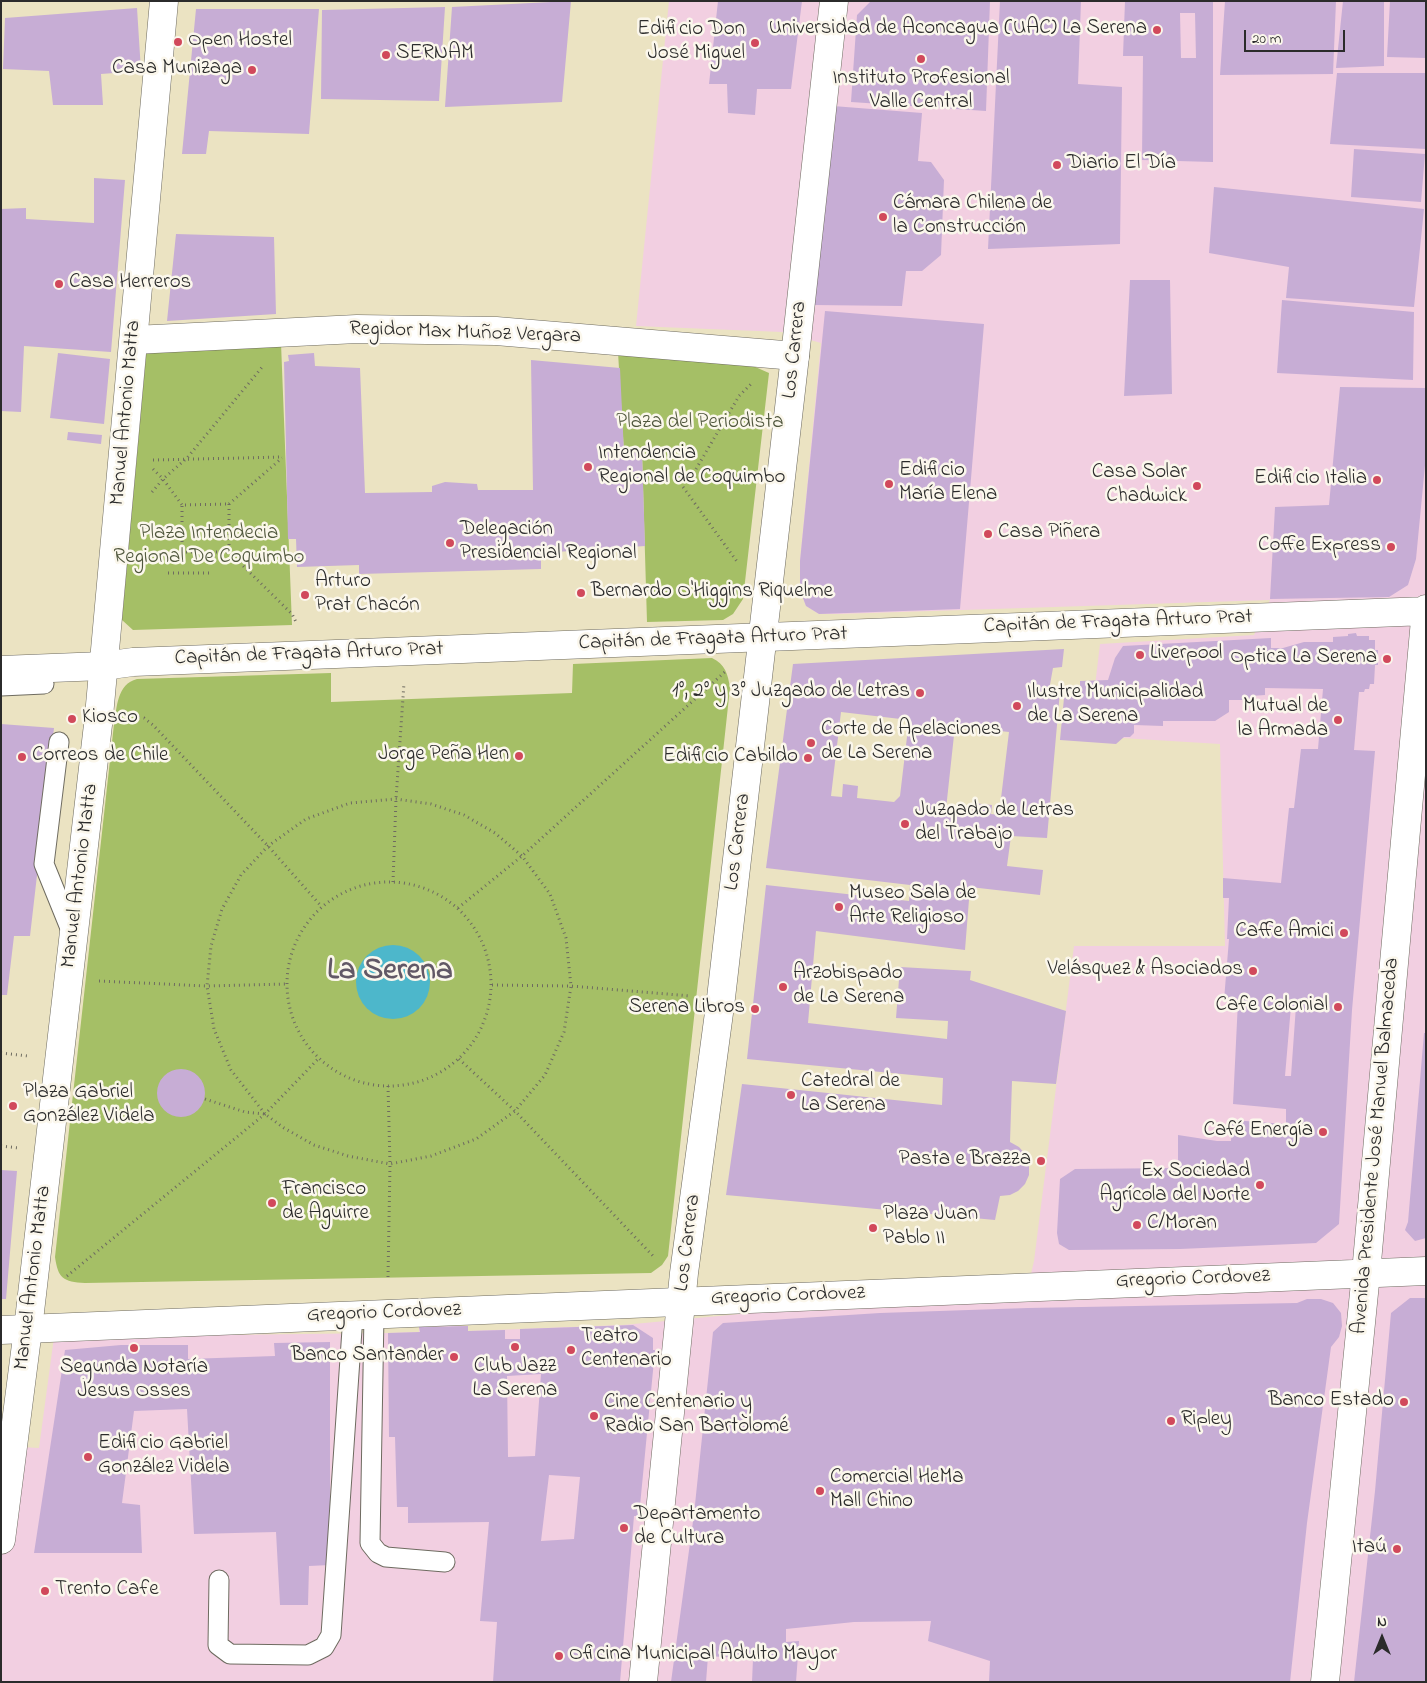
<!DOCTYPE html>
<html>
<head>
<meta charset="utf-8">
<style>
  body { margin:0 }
  #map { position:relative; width:1427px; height:1683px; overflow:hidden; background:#ebe3c2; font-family:"Indie Flower",sans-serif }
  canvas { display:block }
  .frame { position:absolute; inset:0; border:2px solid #2b2b2b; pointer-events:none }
  .north { position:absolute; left:1357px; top:1613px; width:50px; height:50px; -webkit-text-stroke:4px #fbf7ec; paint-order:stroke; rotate:0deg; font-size:14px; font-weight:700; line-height:20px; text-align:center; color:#2b2b2b }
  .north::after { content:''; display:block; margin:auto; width:18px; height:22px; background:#2b2b2b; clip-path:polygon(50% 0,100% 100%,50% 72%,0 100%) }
  .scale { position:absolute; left:1244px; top:30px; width:101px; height:22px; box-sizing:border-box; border:2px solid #2b2b2b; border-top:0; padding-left:6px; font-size:15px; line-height:18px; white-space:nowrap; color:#2b2b2b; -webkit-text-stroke:4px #fbf7ec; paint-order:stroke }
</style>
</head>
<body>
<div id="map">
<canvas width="1427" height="1683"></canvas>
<div class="frame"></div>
<div class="north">N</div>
<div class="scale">20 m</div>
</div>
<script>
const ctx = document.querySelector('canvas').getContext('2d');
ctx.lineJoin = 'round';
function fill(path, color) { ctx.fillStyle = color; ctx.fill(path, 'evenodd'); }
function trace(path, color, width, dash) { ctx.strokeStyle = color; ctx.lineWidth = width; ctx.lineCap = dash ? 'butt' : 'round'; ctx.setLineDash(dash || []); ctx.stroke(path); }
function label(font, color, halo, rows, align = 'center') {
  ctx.font = font + ' "Indie Flower",sans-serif'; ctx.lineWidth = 5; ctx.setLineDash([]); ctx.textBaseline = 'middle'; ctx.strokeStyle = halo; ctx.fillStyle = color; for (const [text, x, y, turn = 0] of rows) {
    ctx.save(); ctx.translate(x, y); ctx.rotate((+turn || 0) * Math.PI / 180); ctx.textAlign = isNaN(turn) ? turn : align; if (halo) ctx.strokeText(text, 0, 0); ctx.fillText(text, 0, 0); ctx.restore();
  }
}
fill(new Path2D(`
  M 669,1 L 1426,1 L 1426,1682 L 1,1682 L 1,1446 L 39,1448 L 54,1337 L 388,1333 L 419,1332 L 419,1327 L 468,1326 L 468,1331 L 623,1325 L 1028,1287 L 1034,1261 L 1074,946 L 1225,946 L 1220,744 L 1089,736 L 1100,644 L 1254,635 L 1270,600 L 839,614 L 819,614 L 806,606 L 800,590 L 800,561 L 821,343 L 782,332 L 636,326 Z`), '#f2cfe1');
fill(new Path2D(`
  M 281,343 L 292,625 L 133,630 L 122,620 L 147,345 Z
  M 618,352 L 753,366 L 769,373 L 743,599 L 733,614 L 723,620 L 647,622 L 642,452 L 624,453 Z
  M 712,658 C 725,664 728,674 730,688 L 668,1256 L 662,1265 L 651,1273 L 85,1283 C 63,1282 58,1278 55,1257 L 114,724 C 117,707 117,684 137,679 L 331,673 L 331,702 L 572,693 L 573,664 Z`), '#a5bf66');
fill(new Path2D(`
  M356 982a37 37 0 1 1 74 0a37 37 0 1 1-74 0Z`), '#4db7cb');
fill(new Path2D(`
  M 571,1 L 562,102 L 445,107 L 452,7 Z
  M 718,1 L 802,1 L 791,89 L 757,89 L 755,115 L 728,113 L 727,84 L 709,84 Z
  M 871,1 L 990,1 L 986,111 L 851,102 L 857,15 Z
  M 1000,1 L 1081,1 L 1078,84 L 1122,87 L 1120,244 L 988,249 Z
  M 1125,1 L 1213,1 L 1213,162 L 1142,160 L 1143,56 L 1123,56 ZM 1180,13 L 1195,13 L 1196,58 L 1181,58 Z
  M 1225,1 L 1336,1 L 1333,74 L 1220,75 Z
  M 1343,1 L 1384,1 L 1384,66 L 1336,68 Z
  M 1390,1 L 1426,1 L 1426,58 L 1387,57 Z
  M 445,7 L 439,101 L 321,99 L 322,10 Z
  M 137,8 L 141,71 L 101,74 L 103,105 L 53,105 L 49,71 L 3,69 L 5,18 Z
  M 196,9 L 319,9 L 309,134 L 209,131 L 206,154 L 182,154 Z
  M 1337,73 L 1426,73 L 1426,149 L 1330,144 Z
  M 833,106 L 922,113 L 918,161 L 931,162 L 944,180 L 941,255 L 922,271 L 906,271 L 902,306 L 814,305 Z
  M 1354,149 L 1425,154 L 1421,202 L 1351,197 Z
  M 94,178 L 125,180 L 111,352 L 24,346 L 21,412 L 1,411 L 1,209 L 26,208 L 26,219 L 94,223 Z
  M 1214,187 L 1424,209 L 1414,307 L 1286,298 L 1289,267 L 1209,253 Z
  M 176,234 L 274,237 L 276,314 L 167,321 Z
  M 1130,280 L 1170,280 L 1172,394 L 1124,396 Z
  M 1282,300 L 1414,312 L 1413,380 L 1277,373 Z
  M 825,311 L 984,324 L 960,609 L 819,614 L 806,606 L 800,590 L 800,561 Z
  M 58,353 L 110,359 L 104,424 L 50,418 Z
  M 314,353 L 315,366 L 360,368 L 365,493 L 432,492 L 432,486 L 445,482 L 477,484 L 478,490 L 533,490 L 531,360 L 620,368 L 624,453 L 642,452 L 645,546 L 541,553 L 541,569 L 359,574 L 359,565 L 297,567 L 296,539 L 288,539 L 284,362 L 289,361 L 288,355 Z
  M 1340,387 L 1426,388 L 1426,455 L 1416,559 L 1408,585 L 1389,597 L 1270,599 L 1275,507 L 1329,505 Z
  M 68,432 L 102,435 L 101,444 L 67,440 Z
  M 1356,633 L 1357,636 L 1369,636 L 1369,640 L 1375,640 L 1375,650 L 1378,650 L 1378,665 L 1375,665 L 1374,684 L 1370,684 L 1369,689 L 1365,689 L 1364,692 L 1359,692 L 1354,750 L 1375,751 L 1352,1010 L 1339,1224 L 1316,1243 L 1180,1249 L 1069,1250 L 1059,1244 L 1057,1233 L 1060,1179 L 1075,1169 L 1178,1168 L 1178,1135 L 1217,1141 L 1231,1141 L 1232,1120 L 1286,1124 L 1286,1109 L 1233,1104 L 1238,1001 L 1224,1000 L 1229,939 L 1227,939 L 1229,898 L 1223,898 L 1223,878 L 1281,883 L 1289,808 L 1294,808 L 1301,749 L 1318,749 L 1323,689 L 1265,688 L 1265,695 L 1251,696 L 1251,700 L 1229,700 L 1229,712 L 1215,721 L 1163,721 L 1163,726 L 1134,725 L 1134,733 L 1130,737 L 1124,737 L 1116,744 L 1060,740 L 1064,698 L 1080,690 L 1080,681 L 1108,680 L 1115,658 L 1123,646 L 1271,638 L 1271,648 L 1283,648 L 1304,642 L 1333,642 L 1333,637 L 1348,636 L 1348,634 ZM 1291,1006 L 1296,1006 L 1291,1076 L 1285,1076 Z
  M 1064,649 L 1062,667 L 1053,668 L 1049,690 L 1060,691 L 1047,838 L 1011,836 L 1007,866 L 1043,870 L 1040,895 L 970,887 L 965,950 L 816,931 L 808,1023 L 947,1039 L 948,1021 L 896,1018 L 900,967 L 971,971 L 970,980 L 1066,1011 L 1056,1084 L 1012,1081 L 1010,1142 L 1019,1147 L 1026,1155 L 1029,1165 L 1029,1175 L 1025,1184 L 1018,1191 L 1010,1195 L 1000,1196 L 995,1220 L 726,1195 L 742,1084 L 942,1105 L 943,1078 L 747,1059 L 766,885 L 909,901 L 910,885 L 766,868 L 793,664 ZM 841,712 L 909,720 L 900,796 L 894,802 L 857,798 L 858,786 L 843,784 L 842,797 L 831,796 ZM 955,726 L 1009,732 L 999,815 L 991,814 L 992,805 L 973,803 L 972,812 L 946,809 Z
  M 1,724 L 54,728 L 30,936 L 14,936 L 7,995 L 1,995 Z
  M 1424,1033 L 1426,1033 L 1426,1238 L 1415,1241 L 1405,1230 L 1408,1222 Z
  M157 1093a24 24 0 1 1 48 0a24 24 0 1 1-48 0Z
  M 1,1170 L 17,1171 L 6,1299 L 1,1299 Z
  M 1410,1298 L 1426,1298 L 1426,1682 L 1354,1682 L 1375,1491 L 1391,1313 Z
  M 1307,1299 L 1321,1299 L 1333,1303 L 1341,1313 L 1342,1326 L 1339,1337 L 1331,1347 L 1307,1523 L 1290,1682 L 989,1682 L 990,1661 L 928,1641 L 931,1621 L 854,1622 L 786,1629 L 786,1642 L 799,1641 L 796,1682 L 752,1682 L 753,1659 L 708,1656 L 706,1682 L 671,1682 L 694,1514 L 713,1332 L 723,1323 L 880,1313 L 1028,1308 L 1297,1303 Z
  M 633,1325 L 653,1338 L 653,1350 L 655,1350 L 639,1516 L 634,1516 L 620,1682 L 493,1682 L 497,1622 L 480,1621 L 489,1522 L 408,1523 L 408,1507 L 397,1507 L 395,1437 L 389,1437 L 388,1333 L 420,1332 L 419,1327 L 468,1326 L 468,1331 L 505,1330 L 505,1339 L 520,1339 L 520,1329 ZM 541,1374 L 535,1456 L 508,1457 L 507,1376 ZM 549,1475 L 580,1477 L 574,1539 L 541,1541 Z
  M 330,1342 L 330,1565 L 309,1566 L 308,1605 L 280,1605 L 276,1532 L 194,1534 L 187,1409 L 134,1411 L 122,1503 L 140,1505 L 142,1553 L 34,1553 L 65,1350 L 121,1345 L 188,1345 L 188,1359 L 275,1356 L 274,1343 Z`), '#c7add5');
const service = new Path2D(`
  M 1,686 L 44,684
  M 59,742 L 44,864 L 72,933
  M 374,1314 L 370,1543 L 378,1553 L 386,1557 L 445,1562
  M 219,1580 L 218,1645 L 230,1654 L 308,1655 L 324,1647 L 331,1635 L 353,1315`);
const minor = new Path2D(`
  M 134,340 L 357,329 L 496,331 L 795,356
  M 1,670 L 103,666 L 133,662 L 1426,611
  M 1,1330 L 1426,1271
  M 1325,1682 L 1366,1273 L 1426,609`);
const tertiary = new Path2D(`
  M 1,1540 L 28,1329 L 99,716 L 164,1
  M 643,1682 L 684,1273 L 721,998 L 795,356 L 834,1`);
trace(service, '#6e6b60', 21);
trace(minor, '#6e6b60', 29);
trace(tertiary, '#6e6b60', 29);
trace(new Path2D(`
  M 153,460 L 283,457
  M 153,469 L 163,479 L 182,505
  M 696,469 L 739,396 L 751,384
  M 683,487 L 738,563
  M 152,492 L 163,479 L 187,458 L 263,366
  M 229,504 L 229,552 L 182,552 L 182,505 Z
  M 229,504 L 282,458
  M 229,552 L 292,614 L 297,624
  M 168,573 L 213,573
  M 129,715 L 144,718 L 153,725 L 268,846 L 322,907
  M 393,882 L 396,799 L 404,683
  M287 984a102 102 0 1 1 204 0a102 102 0 1 1-204 0Z
  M 458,908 L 522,856 L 727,670
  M 99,981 L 207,986 L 287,984
  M 492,985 L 571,986 L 691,996
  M 1,1053 L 28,1056
  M 459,1059 L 515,1111 L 655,1258
  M 388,1086 L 390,1164 L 388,1277
  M 205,1099 L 245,1112 L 265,1114 L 284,1128 L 314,1145 L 348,1156 L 390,1164 L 431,1156 L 476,1139 L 515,1111 L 545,1075 L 564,1032 L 571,986 L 566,938 L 550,894 L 522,856 L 495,833 L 464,815 L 431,804 L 396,799 L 350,803 L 306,819 L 268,846 L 241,875 L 222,909 L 211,946 L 207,986 L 214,1029 L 231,1070 L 265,1114
  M 1,1146 L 19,1148
  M 67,1276 L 265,1114 L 318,1059`), '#6e6b60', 3, [1, 4]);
trace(service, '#fff', 19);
trace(minor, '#fff', 28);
trace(tertiary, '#fff', 28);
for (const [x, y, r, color] of [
  [1157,30,5,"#d1495b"],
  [178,42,5,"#d1495b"],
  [755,43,5,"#d1495b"],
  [386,55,5,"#d1495b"],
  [921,59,5,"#d1495b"],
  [252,70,5,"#d1495b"],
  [1057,165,5,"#d1495b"],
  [883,217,5,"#d1495b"],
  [59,284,5,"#d1495b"],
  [588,467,5,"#d1495b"],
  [1377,480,5,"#d1495b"],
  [889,484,5,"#d1495b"],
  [1197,486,5,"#d1495b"],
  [988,534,5,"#d1495b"],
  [450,543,5,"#d1495b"],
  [1391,547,5,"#d1495b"],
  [581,593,5,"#d1495b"],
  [305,595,5,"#d1495b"],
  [1140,655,5,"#d1495b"],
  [1387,659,5,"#d1495b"],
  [920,693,5,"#d1495b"],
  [1017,706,5,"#d1495b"],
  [72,719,5,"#d1495b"],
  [1338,720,5,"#d1495b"],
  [811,743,5,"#d1495b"],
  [519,756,5,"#d1495b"],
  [22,757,5,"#d1495b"],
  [808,758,5,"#d1495b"],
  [905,824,5,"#d1495b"],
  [839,907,5,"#d1495b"],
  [1344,933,5,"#d1495b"],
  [1253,971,5,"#d1495b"],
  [783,987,5,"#d1495b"],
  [1338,1007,5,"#d1495b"],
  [755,1009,5,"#d1495b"],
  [791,1095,5,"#d1495b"],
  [13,1106,5,"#d1495b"],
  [1323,1132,5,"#d1495b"],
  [1041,1161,5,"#d1495b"],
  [1260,1185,5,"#d1495b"],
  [272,1203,5,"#d1495b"],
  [1137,1225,5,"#d1495b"],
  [873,1228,5,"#d1495b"],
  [515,1347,5,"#d1495b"],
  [134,1348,5,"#d1495b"],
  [571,1350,5,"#d1495b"],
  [454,1357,5,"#d1495b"],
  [1404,1402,5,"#d1495b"],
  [594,1416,5,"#d1495b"],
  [1171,1421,5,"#d1495b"],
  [88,1457,5,"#d1495b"],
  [820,1491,5,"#d1495b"],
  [624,1528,5,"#d1495b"],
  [1397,1549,5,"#d1495b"],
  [45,1591,5,"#d1495b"],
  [559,1656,5,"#d1495b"]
]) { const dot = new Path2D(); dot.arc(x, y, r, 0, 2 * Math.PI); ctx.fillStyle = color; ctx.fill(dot); trace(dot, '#fbf7ec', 2); }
label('21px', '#2b2b2b', '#fbf7ec', [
  ["Universidad de Aconcagua (UAC) La Serena",1147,30,"right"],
  ["Edificio Don",745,31,"right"],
  ["José Miguel",745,55,"right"],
  ["Open Hostel",188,42],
  ["SERNAM",396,55],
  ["Casa Munizaga",242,70,"right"],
  ["Instituto Profesional",921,80,"center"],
  ["Valle Central",921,104,"center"],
  ["Diario El Día",1067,165],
  ["Cámara Chilena de",893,205],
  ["la Construcción",893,229],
  ["Casa Herreros",69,284],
  ["Intendencia",598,455],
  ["Regional de Coquimbo",598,479],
  ["Edificio",899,472],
  ["María Elena",899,496],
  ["Casa Solar",1187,474,"right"],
  ["Chadwick",1187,498,"right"],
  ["Edificio Italia",1367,480,"right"],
  ["Delegación",460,531],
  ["Presidencial Regional",460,555],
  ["Casa Piñera",998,534],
  ["Coffe Express",1381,547,"right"],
  ["Arturo",315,583],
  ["Prat Chacón",315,607],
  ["Bernardo O'Higgins Riquelme",591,593],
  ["Liverpool",1150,655],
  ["Optica La Serena",1377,659,"right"],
  ["1°, 2° y 3° Juzgado de Letras",910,693,"right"],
  ["Ilustre Municipalidad",1027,694],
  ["de La Serena",1027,718],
  ["Mutual de",1328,708,"right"],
  ["la Armada",1328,732,"right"],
  ["Kiosco",82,719],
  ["Corte de Apelaciones",821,731],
  ["de La Serena",821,755],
  ["Jorge Peña Hen",509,756,"right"],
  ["Correos de Chile",32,757],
  ["Edificio Cabildo",798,758,"right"],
  ["Juzgado de Letras",915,812],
  ["del Trabajo",915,836],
  ["Museo Sala de",849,895],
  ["Arte Religioso",849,919],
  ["Caffe Amici",1334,933,"right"],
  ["Velásquez & Asociados",1243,971,"right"],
  ["Arzobispado",793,975],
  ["de La Serena",793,999],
  ["Cafe Colonial",1328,1007,"right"],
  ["Serena Libros",745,1009,"right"],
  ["Catedral de",801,1083],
  ["La Serena",801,1107],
  ["Plaza Gabriel",23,1094],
  ["González Videla",23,1118],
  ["Café Energía",1313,1132,"right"],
  ["Pasta e Brazza",1031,1161,"right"],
  ["Ex Sociedad",1250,1173,"right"],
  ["Agrícola del Norte",1250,1197,"right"],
  ["Francisco",282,1191],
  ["de Aguirre",282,1215],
  ["Plaza Juan",883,1216],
  ["Pablo II",883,1240],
  ["C/Moran",1147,1225],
  ["Teatro",581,1338],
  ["Centenario",581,1362],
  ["Banco Santander",444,1357,"right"],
  ["Club Jazz",515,1368,"center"],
  ["La Serena",515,1392,"center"],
  ["Segunda Notaría",134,1369,"center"],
  ["Jesus Osses",134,1393,"center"],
  ["Banco Estado",1394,1402,"right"],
  ["Cine Centenario y",604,1404],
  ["Radio San Bartolomé",604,1428],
  ["Ripley",1181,1421],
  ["Edificio Gabriel",98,1445],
  ["González Videla",98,1469],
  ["Comercial HeMa",830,1479],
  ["Mall Chino",830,1503],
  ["Departamento",634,1516],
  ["de Cultura",634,1540],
  ["Itaú",1387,1549,"right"],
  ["Trento Cafe",55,1591],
  ["Oficina Municipal Adulto Mayor",569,1656]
], 'left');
label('21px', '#2b2b2b', '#fbf7ec', [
  ["Regidor Max Muñoz Vergara",465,334,2],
  ["Los Carrera",796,350,-84],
  ["Manuel Antonio Matta",127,413,-85],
  ["Capitán de Fragata Arturo Prat",1118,623,-2],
  ["Capitán de Fragata Arturo Prat",713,640,-2],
  ["Capitán de Fragata Arturo Prat",309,655,-2],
  ["Los Carrera",739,842,-83],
  ["Manuel Antonio Matta",81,876,-83],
  ["Avenida Presidente José Manuel Balmaceda",1377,1146,-85],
  ["Los Carrera",689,1243,-83],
  ["Manuel Antonio Matta",34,1278,-83],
  ["Gregorio Cordovez",1193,1280,-2],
  ["Gregorio Cordovez",788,1297,-2],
  ["Gregorio Cordovez",384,1314,-2]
]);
label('21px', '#50573d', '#fbf7ec', [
  ["Plaza del Periodista",700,424],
  ["Plaza Intendecia",209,535],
  ["Regional De Coquimbo",209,559]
]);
label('bold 31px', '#625866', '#fbf7ec', [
  ["La Serena",390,973]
]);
</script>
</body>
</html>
